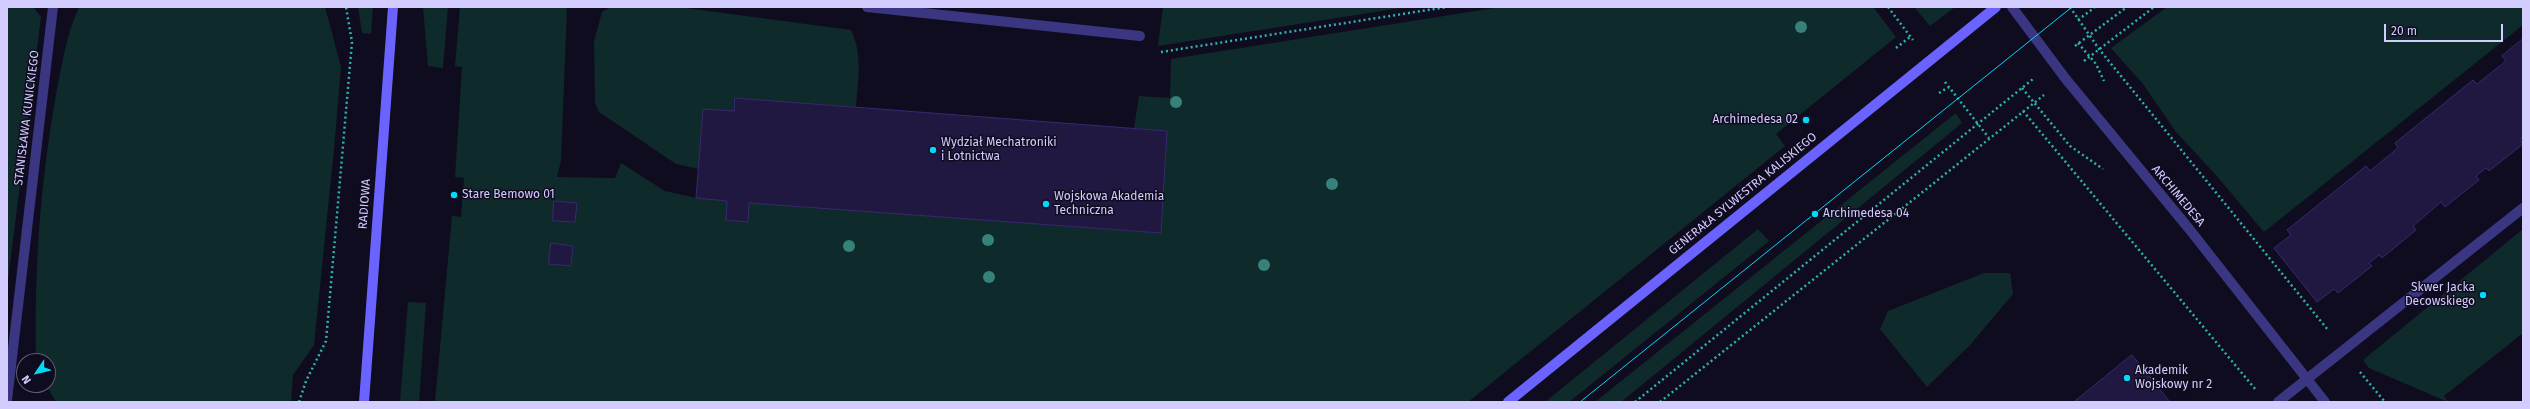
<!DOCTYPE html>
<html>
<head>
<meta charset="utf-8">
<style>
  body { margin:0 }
  #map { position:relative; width:2530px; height:409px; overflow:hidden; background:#100c20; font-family:"Fira Sans",sans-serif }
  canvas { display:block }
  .frame { position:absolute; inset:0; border:8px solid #d3ccff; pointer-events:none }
  .north { position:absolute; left:16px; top:353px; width:40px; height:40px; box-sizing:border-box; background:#100c20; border:1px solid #5e5979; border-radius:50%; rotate:235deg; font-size:11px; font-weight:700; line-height:16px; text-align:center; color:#d3ccff }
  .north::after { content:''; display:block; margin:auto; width:14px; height:18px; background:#00d9f7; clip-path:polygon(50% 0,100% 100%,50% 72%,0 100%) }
  .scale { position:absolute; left:2384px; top:24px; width:119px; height:18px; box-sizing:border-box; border:2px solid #d3ccff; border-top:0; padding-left:5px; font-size:12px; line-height:14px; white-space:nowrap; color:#d3ccff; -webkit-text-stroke:3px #100c20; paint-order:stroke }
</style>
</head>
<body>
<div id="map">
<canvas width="2530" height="409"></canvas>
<div class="frame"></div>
<div class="north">N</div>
<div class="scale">20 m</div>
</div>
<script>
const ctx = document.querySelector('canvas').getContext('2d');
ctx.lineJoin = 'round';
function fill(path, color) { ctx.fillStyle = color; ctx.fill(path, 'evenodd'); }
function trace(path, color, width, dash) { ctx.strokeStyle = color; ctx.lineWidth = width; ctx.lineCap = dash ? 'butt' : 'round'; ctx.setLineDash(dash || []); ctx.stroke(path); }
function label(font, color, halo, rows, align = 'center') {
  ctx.font = font + ' "Fira Sans",sans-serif'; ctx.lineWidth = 3; ctx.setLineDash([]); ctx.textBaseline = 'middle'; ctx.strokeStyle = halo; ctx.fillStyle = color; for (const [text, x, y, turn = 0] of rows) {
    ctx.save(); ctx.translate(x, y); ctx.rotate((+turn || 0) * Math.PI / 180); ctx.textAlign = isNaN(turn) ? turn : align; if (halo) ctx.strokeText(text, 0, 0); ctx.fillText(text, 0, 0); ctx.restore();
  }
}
fill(new Path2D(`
  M 7,7 L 33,7 L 41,17 L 7,288 Z
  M 79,7 L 325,7 L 341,67 L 334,149 L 314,345 L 293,375 L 291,402 L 56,402 L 46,385 L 48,361 L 36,361 C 34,272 40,183 56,95 C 62,65 66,35 79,7 Z
  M 358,7 L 373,7 L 371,34 L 362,33 Z
  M 423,7 L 448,7 L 443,68 L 428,66 Z
  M 460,7 L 567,7 L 561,161 L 557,177 L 615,178 L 621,163 L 665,191 L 696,198 L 727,201 L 726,220 L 748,222 L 749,203 L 1160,233 L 1167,131 L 1134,128 L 1139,96 L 1170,98 L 1171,59 L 1501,7 L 1873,7 L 1896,37 L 1776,134 L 1785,146 L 1468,402 L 435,402 L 452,216 L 461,217 L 464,178 L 455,177 L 462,67 L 455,66 Z
  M 610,7 L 678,7 L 851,30 C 863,55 858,80 856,107 L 735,98 L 734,111 L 699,169 L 676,164 L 599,112 L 595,103 L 594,41 L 602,12 Z
  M 1163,7 L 1407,7 L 1158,46 Z
  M 1914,7 L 1955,7 L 1930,26 Z
  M 2167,7 L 2523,7 L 2523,25 L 2264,232 L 2216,175 L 2176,132 L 2143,84 L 2111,48 Z
  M 1956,113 L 1962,123 L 1621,402 L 1595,402 Z
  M 1758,229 L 1769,241 L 1569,402 L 1545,402 Z
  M 2523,229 L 2523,333 L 2444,396 L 2448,402 L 2369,368 L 2363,360 Z
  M 1984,273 L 2010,273 L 2013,294 L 1970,345 L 1927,387 L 1880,329 L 1888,311 Z
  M 408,302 L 426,303 L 419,402 L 400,402 Z`), '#0f2a2a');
const building = new Path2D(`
  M 2523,39 L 2523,136 L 2520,139 L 2523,144 L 2489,171 L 2486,168 L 2476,176 L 2479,180 L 2445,207 L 2441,202 L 2413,226 L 2416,230 L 2382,258 L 2379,255 L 2369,263 L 2372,266 L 2338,293 L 2334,289 L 2317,302 L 2274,248 L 2291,235 L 2287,230 L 2366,166 L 2370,171 L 2398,148 L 2395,143 L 2473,80 L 2477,84 L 2506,61 L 2502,56 Z
  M 735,98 L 1167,131 L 1161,233 L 749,203 L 748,222 L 726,220 L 727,201 L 696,198 L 703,109 L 734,111 Z
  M 554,201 L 577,203 L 575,222 L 553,221 Z
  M 551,243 L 573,246 L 571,266 L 549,264 Z
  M 2132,355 L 2170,402 L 2074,402 Z`);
fill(building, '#211842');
trace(building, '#38296e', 1);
trace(new Path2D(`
  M 1888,7 L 1913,40
  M 2070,7 L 2099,49 L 2328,330
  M 2078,20 L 2095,7
  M 2078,43 L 2096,64 L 2104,81
  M 2075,46 L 2127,7
  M 1896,48 L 1910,37
  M 1161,52 L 1447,7
  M 2084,61 L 2154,7
  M 1945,82 L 1989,138
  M 2022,88 L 2070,146 L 2103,169
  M 1939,93 L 1949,87
  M 2023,111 L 2256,390
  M 2360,372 L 2385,402
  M 299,402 L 306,381 L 326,341 L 352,42 L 346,7
  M 1635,402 L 2033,79
  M 1660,402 L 2044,95`), '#2bb4ae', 2.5, [2, 3]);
trace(new Path2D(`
  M 867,7 L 1140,36
  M 2278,402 L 2523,208`), '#3a3681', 10);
trace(new Path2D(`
  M 2012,7 L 2065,78 L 2190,230 L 2325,402
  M 7,400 L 53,7`), '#3a3681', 10);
trace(new Path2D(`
  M 364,402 L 393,7
  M 1508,402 L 1996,7`), '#6a63ff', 10);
trace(new Path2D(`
  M 1580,402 L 2072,7`), '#00d9f7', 1);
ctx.fillStyle = '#368179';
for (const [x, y] of [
  [1801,27],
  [1176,102],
  [1332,184],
  [988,240],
  [849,246],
  [1264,265],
  [989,277]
]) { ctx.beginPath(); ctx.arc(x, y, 6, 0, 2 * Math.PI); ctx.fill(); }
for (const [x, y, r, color] of [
  [1806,120,4,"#00d9f7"],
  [933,150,4,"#00d9f7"],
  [454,195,4,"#00d9f7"],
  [1046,204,4,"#00d9f7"],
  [1815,214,4,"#00d9f7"],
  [2483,295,4,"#00d9f7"],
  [2127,378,4,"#00d9f7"]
]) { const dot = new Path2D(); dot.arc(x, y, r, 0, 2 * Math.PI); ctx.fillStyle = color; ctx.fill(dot); trace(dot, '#100c20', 1.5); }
label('12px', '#d3ccff', '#100c20', [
  ["STANISŁAWA KUNICKIEGO",27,118,-83],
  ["GENERAŁA SYLWESTRA KALISKIEGO",1743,194,-39],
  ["ARCHIMEDESA",2178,196,50],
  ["RADIOWA",365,204,-86]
]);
label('12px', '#d3ccff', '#100c20', [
  ["Archimedesa 02",1798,120,"right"],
  ["Wydział Mechatroniki",941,143],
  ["i Lotnictwa",941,157],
  ["Stare Bemowo 01",462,195],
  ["Wojskowa Akademia",1054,197],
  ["Techniczna",1054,211],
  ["Archimedesa 04",1823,214],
  ["Skwer Jacka",2475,288,"right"],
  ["Decowskiego",2475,302,"right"],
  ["Akademik",2135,371],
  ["Wojskowy nr 2",2135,385]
], 'left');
</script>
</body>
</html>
